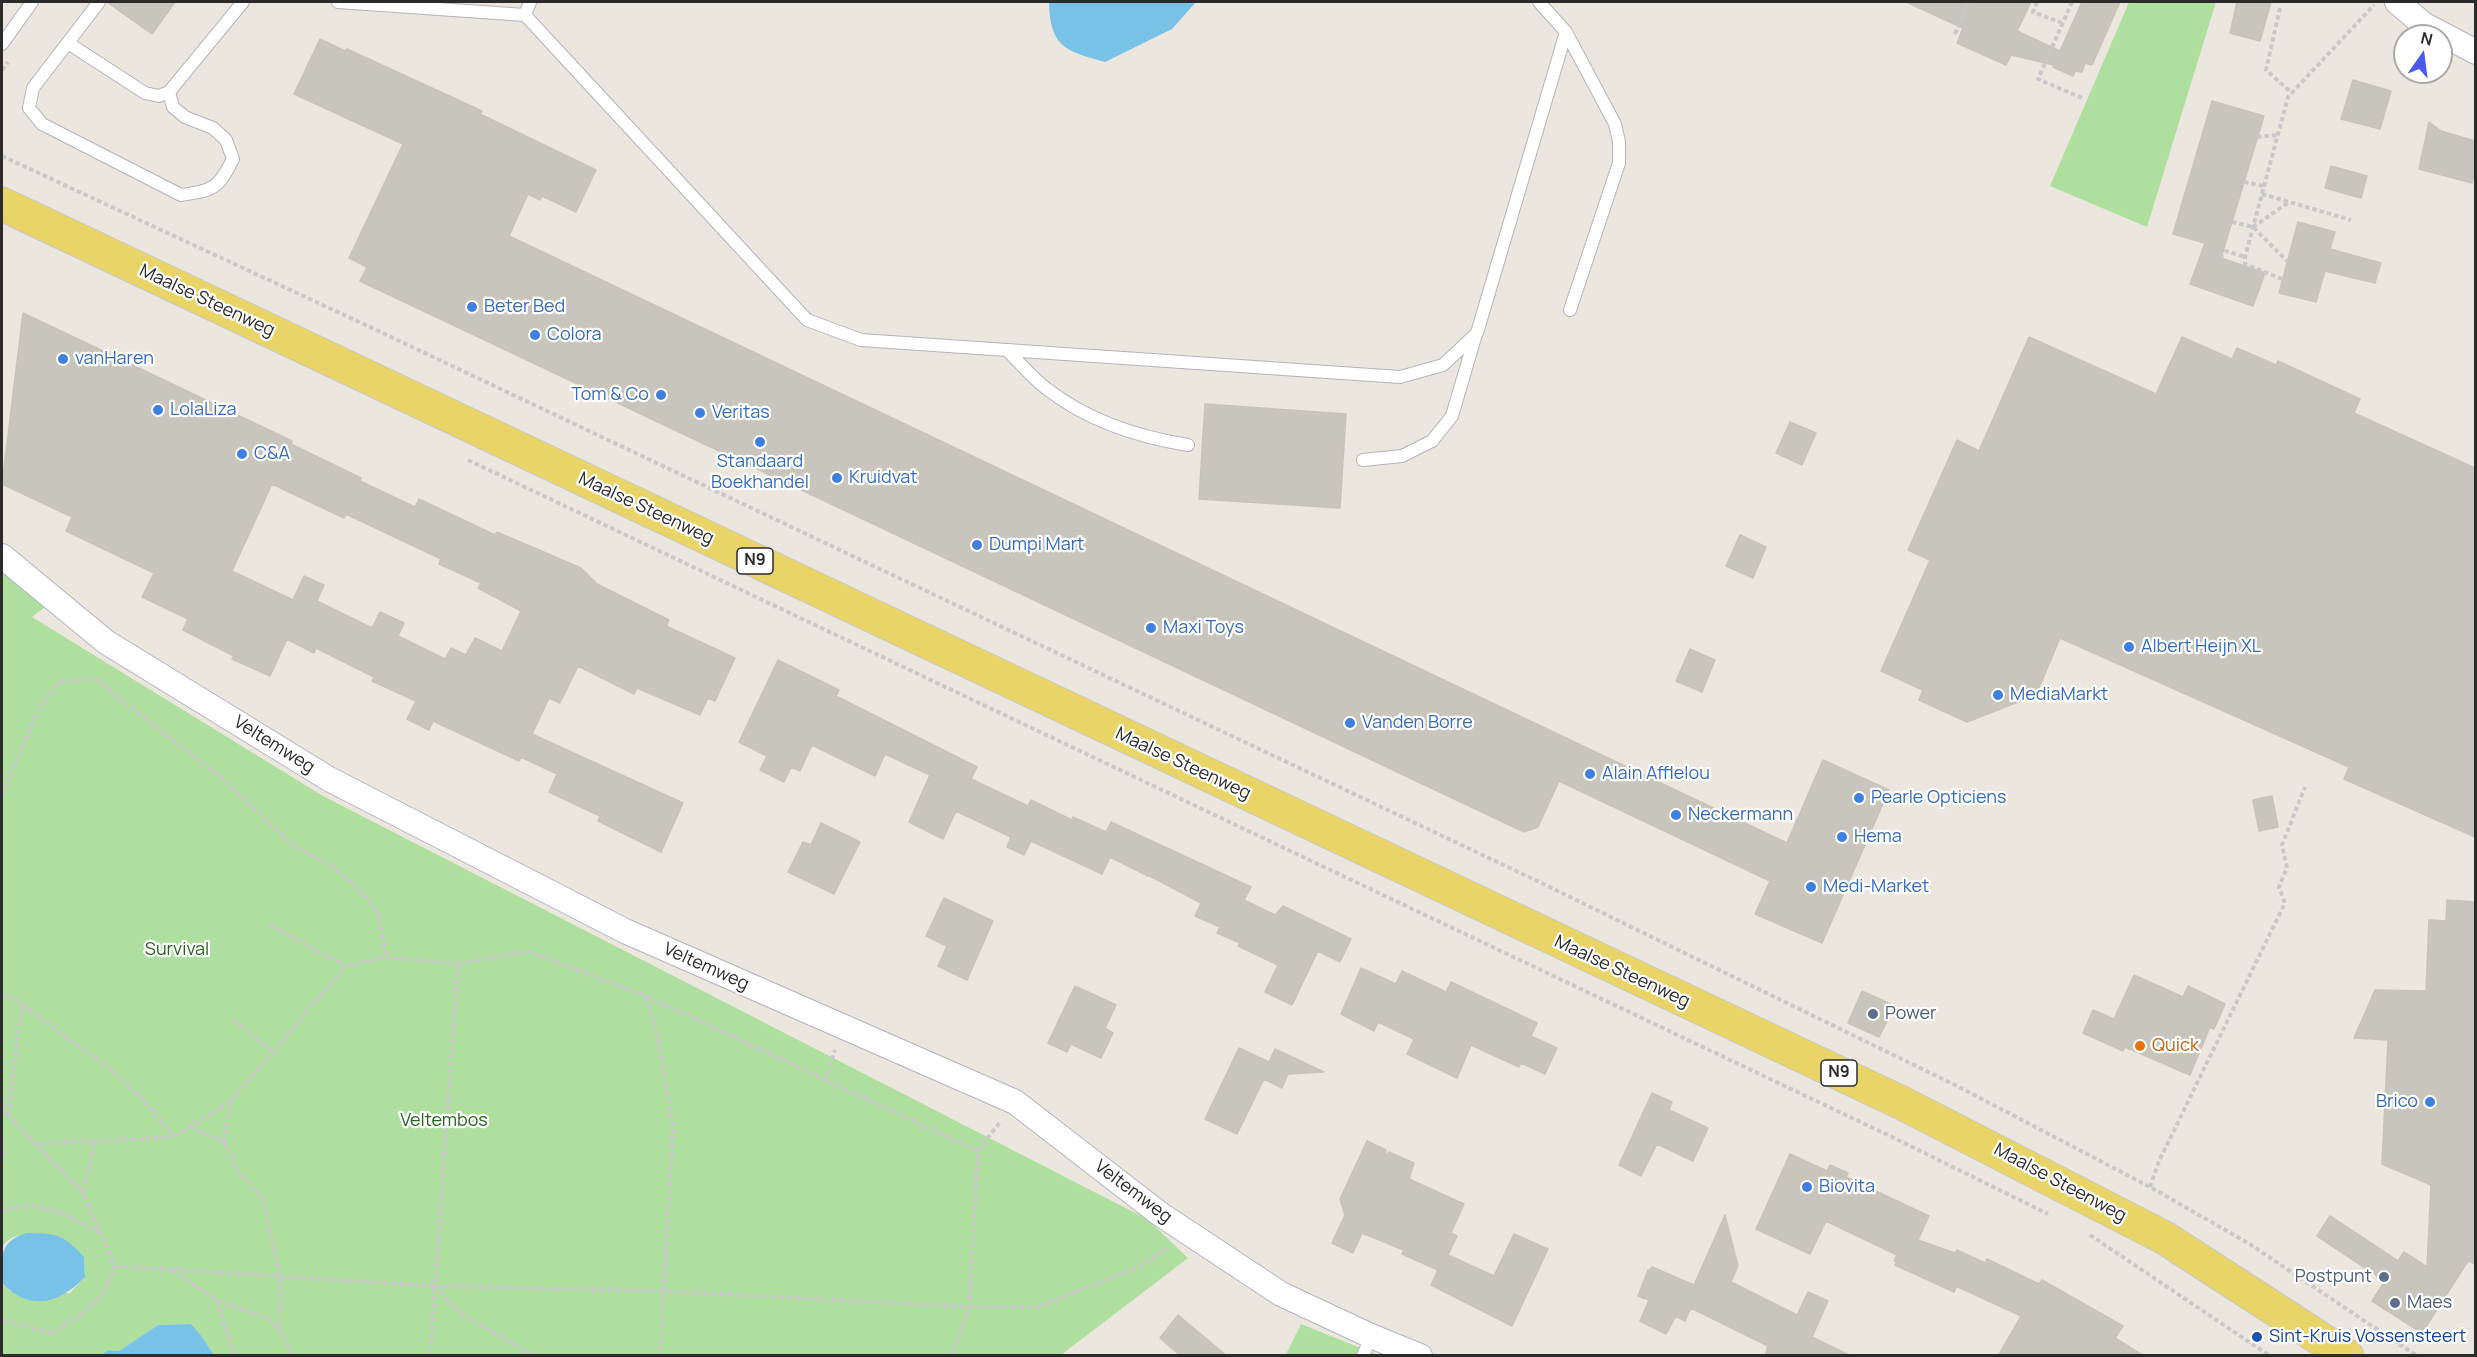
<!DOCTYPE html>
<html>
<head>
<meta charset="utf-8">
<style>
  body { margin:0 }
  #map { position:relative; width:2477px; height:1357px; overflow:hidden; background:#ece7de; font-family:Manrope,sans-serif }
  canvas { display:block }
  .frame { position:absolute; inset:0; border:3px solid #2b2b2b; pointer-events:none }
  .north { position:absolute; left:2393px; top:24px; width:60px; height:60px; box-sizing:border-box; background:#fff; border:2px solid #aaa; border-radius:50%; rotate:14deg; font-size:16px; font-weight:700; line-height:24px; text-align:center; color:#2b2b2b }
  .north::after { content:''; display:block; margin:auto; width:21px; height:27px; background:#485aef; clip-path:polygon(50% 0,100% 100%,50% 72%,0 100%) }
</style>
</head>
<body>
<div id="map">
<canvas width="2477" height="1357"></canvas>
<div class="frame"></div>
<div class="north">N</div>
</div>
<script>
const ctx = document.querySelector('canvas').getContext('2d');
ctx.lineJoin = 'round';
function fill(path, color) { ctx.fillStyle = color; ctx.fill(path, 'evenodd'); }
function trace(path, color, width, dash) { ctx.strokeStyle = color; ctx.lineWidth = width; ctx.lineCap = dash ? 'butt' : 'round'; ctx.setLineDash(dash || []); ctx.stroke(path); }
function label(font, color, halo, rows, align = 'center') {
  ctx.font = font + ' Manrope,sans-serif'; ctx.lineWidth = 4.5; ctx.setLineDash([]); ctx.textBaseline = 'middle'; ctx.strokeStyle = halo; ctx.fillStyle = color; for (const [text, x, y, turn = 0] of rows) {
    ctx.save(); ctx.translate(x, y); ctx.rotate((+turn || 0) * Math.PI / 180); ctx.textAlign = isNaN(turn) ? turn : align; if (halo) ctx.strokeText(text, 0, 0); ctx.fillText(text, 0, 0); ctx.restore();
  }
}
fill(new Path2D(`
  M 2129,2 L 2216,2 L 2147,227 L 2050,186 Z
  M 2,571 L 45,607 L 32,617 L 323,796 L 1147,1219 L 1188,1258 L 1061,1355 L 214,1356 L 200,1334 L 191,1324 L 158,1325 L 119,1351 L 108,1350 L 102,1355 L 2,1356 L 2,1283 L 10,1291 L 70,1293 L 85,1277 L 84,1257 C 61,1247 20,1219 2,1247 L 3,1156 Z
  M 1301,1324 L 1378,1355 L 1285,1356 Z`), '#afdf9e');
fill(new Path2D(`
  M 1049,2 L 1196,2 L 1172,29 L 1105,62 C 1065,51 1050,47 1049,2 Z
  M 27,1233 C 57,1233 64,1235 84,1257 L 85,1277 C 59,1304 30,1312 2,1283 C 1,1255 0,1241 27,1233 Z
  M 191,1324 L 200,1334 L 214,1355 L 102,1355 L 108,1350 L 119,1351 L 158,1325 Z`), '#78c1e7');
const building = new Path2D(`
  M 107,2 L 175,2 L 152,34 Z
  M 1906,2 L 2031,2 L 2017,31 L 2060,51 L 2082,2 L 2120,2 L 2092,65 L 2085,63 L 2082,72 L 2075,71 L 2073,76 L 2053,67 L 2054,65 L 2011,55 L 2006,65 L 1957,43 L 1963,28 Z
  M 2237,2 L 2271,2 L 2260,41 L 2230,33 Z
  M 320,39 L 345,51 L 347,49 L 482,111 L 480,114 L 596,170 L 576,212 L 542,196 L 540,200 L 528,194 L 509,236 L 1787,843 L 1823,760 L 1889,790 L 1822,943 L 1755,914 L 1770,881 L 1559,781 L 1538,827 L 1524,832 L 360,281 L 367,267 L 349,258 L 403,144 L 294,94 Z
  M 2353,80 L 2391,91 L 2380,129 L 2341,119 Z
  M 2212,101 L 2264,116 L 2221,258 L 2265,273 L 2253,306 L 2190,284 L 2205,243 L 2173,234 Z
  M 2429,122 L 2441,131 L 2475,141 L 2475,170 L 2472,183 L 2419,169 Z
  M 2331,166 L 2367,176 L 2361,198 L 2325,188 Z
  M 2298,222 L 2335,232 L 2330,249 L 2381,263 L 2375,283 L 2325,271 L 2316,302 L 2279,293 Z
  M 23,313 L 292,441 L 291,444 L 361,478 L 360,481 L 415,507 L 419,499 L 495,535 L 497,532 L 581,568 L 597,584 L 669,620 L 666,626 L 735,658 L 715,701 L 708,698 L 700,715 L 637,688 L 634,694 L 578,666 L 560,703 L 549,698 L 532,734 L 683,803 L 661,852 L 598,821 L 600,816 L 549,792 L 557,774 L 521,757 L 519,761 L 433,721 L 429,730 L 407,719 L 416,701 L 372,681 L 374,677 L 316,648 L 314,653 L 287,639 L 270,676 L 232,659 L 234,656 L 183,630 L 188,619 L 142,597 L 154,573 L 66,531 L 72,517 L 2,484 ZM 272,484 L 344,518 L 346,514 L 441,559 L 439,564 L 481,583 L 478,588 L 521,611 L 502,651 L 475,638 L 466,655 L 451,648 L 445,659 L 398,636 L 404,623 L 380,612 L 372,628 L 317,601 L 324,585 L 304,576 L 293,600 L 232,571 Z
  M 2029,337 L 2156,394 L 2182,337 L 2232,359 L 2237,348 L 2276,365 L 2278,361 L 2360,399 L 2354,413 L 2475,468 L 2475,837 L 2344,779 L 2349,767 L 2060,638 L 2036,695 L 1967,722 L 1919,700 L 1923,690 L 1881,671 L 1930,560 L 1908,550 L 1957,440 L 1979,451 Z
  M 1205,404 L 1346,414 L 1340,508 L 1199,499 Z
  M 1790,422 L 1816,433 L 1802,465 L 1776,453 Z
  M 1740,535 L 1766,547 L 1753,578 L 1726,566 Z
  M 1690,649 L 1715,660 L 1702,692 L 1676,681 Z
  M 778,660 L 839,690 L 836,696 L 977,767 L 971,779 L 1028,806 L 1031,800 L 1072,820 L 1073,817 L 1106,832 L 1111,822 L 1251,887 L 1244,900 L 1275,915 L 1283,906 L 1351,939 L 1340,962 L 1318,951 L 1292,1005 L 1265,992 L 1278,965 L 1238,946 L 1240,943 L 1217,933 L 1220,927 L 1195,916 L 1201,903 L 1148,875 L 1148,876 L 1110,857 L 1102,874 L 1031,841 L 1024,855 L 1007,847 L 1011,837 L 956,811 L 943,839 L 909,822 L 930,775 L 885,754 L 875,776 L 812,745 L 800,771 L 791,767 L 784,782 L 760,770 L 767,756 L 739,742 Z
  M 2272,796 L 2278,827 L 2259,831 L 2253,800 Z
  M 821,823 L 860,842 L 834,894 L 788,872 L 803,842 L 811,845 Z
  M 944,898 L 993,921 L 967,980 L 938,966 L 947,946 L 926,936 Z
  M 2447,900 L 2475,902 L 2475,1264 L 2468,1261 L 2422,1333 L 2372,1301 L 2385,1281 L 2317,1236 L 2330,1216 L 2398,1261 L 2404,1252 L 2427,1267 L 2431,1185 L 2382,1164 L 2388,1040 L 2354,1038 L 2375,990 L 2426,991 L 2429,920 L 2446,921 Z
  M 1361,968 L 1396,984 L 1402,971 L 1446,992 L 1451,982 L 1537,1023 L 1531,1036 L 1557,1048 L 1545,1074 L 1521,1063 L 1519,1067 L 1471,1045 L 1457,1078 L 1407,1054 L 1414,1039 L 1378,1022 L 1374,1031 L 1341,1014 Z
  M 2134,975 L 2183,997 L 2188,986 L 2225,1004 L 2214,1029 L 2210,1027 L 2190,1075 L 2125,1047 L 2123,1051 L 2083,1033 L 2093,1010 L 2114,1019 Z
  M 1075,986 L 1116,1005 L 1105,1028 L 1113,1033 L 1101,1058 L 1071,1044 L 1067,1052 L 1048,1043 Z
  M 1862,991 L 1895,1006 L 1879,1037 L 1848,1023 Z
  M 1239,1048 L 1269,1062 L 1275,1049 L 1324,1072 L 1288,1074 L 1282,1088 L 1264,1079 L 1237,1134 L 1205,1119 Z
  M 1652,1093 L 1672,1102 L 1669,1110 L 1708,1128 L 1693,1161 L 1657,1144 L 1641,1176 L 1619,1165 Z
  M 1367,1141 L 1386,1150 L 1385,1156 L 1389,1152 L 1414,1163 L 1409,1179 L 1464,1204 L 1451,1233 L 1457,1236 L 1448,1255 L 1494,1276 L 1514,1234 L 1548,1249 L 1512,1326 L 1431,1285 L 1438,1270 L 1402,1254 L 1404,1250 L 1362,1233 L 1353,1253 L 1332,1243 L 1345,1215 L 1340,1199 Z
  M 1790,1154 L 1827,1171 L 1830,1165 L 1848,1173 L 1846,1177 L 1929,1216 L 1918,1240 L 1955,1253 L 1957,1250 L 1985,1263 L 1987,1259 L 2039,1284 L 2042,1280 L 2123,1326 L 2115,1338 L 2144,1356 L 1998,1356 L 2021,1316 L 1956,1286 L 1954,1292 L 1895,1265 L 1897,1262 L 1894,1261 L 1897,1255 L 1826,1221 L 1810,1254 L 1756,1229 Z
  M 1725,1215 L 1738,1266 L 1731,1282 L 1797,1315 L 1808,1292 L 1828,1301 L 1812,1337 L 1851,1356 L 1765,1356 L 1768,1346 L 1691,1308 L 1685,1321 L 1676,1316 L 1666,1334 L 1640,1321 L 1649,1300 L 1638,1296 L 1648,1270 L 1649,1271 L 1652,1267 L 1694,1285 Z
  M 1178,1315 L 1227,1356 L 1181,1356 L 1160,1338 Z`);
fill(building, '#c8c5bd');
trace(building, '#c7c3b8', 1.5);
const service = new Path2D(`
  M 99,2 L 33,88 L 29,108 L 42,124 L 181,195 C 214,190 218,189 233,159 L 226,140 L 213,128 L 185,117 L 173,107 L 169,92
  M 338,2 L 525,15 L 530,2
  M 525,15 L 807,320 L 861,340 L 1400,377 L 1443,365 L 1477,333 L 1566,32 L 1539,2
  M 1566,32 L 1615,124 L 1619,142 L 1619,163 L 1570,310
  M 68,43 L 145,93 L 159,96 L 169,92 L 243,2
  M 2,44 L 32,2
  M 1007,350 C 1020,363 1032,378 1047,389 C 1088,421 1138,437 1188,445
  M 1363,460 L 1402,456 L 1432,441 L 1452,416 L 1476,334
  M 1363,1356 L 1371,1336`);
const minor = new Path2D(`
  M 2397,2 L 2423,24 L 2476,52
  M 2,556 L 106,642 L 329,779 L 625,931 L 1015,1102 L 1160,1214 L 1281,1294 L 1371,1336 L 1420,1356`);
const primary = new Path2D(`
  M 2,204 L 1902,1103 L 2165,1238 L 2347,1356`);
trace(service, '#b2b3be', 14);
trace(minor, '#b2b3be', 26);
trace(primary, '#c8c8c8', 35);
trace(new Path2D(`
  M 2037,2 L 2033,12 L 2062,23
  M 2072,2 L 2038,79 L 2082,98
  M 2280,8 L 2266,70 L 2292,93
  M 1955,34 L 1969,2
  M 2,70 L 8,62
  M 2257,137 L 2278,135
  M 2,156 L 370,327 L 1529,877 L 1957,1086 L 2150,1187 L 2248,1243 L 2417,1356
  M 2244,182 L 2264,186
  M 2262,194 L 2351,220
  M 2232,222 L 2253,227 L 2287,261
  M 2253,227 L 2289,202
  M 2220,258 L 2226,251 L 2245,257
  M 2282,279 L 2245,264 L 2245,257 L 2288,97 L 2374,5
  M 468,460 L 1890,1136 L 2048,1214
  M 2,795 L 40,706 L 60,682 L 94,678 L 230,785 L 293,845 L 338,870 L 364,894 L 378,913 L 386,957
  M 270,925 L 346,966 L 386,957 L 458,964 L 527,951 L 646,996 L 978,1151
  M 458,964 L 435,1286 L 460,1313 L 535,1356
  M 2,993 L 16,1000 L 110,1069 L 145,1102 L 174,1136
  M 646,997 L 659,1042 L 673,1128 L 660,1356
  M 233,1019 L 273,1052
  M 825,1081 L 835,1050
  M 2,1109 L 83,1193 L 115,1266 L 104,1293 L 85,1312 L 53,1333 L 2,1320
  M 8,1115 L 22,1006
  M 190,1127 L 224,1142 L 238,1172 L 263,1200 L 280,1275 L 279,1330 L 295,1356
  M 2,1137 L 3,1156 L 2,1163
  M 224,1142 L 231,1101
  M 34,1144 L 174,1137 L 231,1101 L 346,966
  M 2150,1187 L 2159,1161 L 2285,903 L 2279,887 L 2287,868 L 2282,845 L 2305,787
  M 83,1192 L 95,1142
  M 2,1211 C 37,1198 69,1215 99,1233
  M 2090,1235 L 2270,1356
  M 115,1266 L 435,1286 L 430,1356
  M 173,1271 L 217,1300 L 234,1356
  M 435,1286 L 664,1291 L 969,1307 L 1038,1307 L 1138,1267 L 1168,1249
  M 218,1301 L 269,1319 L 279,1330
  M 949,1356 L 957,1343 L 969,1307 L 978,1151 L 1000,1122`), '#c8c8c8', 4, [4.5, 3]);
trace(service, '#fff', 12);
trace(minor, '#fff', 24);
trace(primary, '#e8d467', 33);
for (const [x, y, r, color] of [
  [472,307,6,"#3f7fe0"],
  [535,335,6,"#3f7fe0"],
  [63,359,6,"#3f7fe0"],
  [661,395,6,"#3f7fe0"],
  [158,410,6,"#3f7fe0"],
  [700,413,6,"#3f7fe0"],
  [760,442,6,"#3f7fe0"],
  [242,454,6,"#3f7fe0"],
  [837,478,6,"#3f7fe0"],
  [977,545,6,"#3f7fe0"],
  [1151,628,6,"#3f7fe0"],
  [2129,647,6,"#3f7fe0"],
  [1998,695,6,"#3f7fe0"],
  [1350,723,6,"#3f7fe0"],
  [1590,774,6,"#3f7fe0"],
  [1859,798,6,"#3f7fe0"],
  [1676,815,6,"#3f7fe0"],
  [1842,837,6,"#3f7fe0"],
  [1811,887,6,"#3f7fe0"],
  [1873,1014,6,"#5c6f8a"],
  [2140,1046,6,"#e8710a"],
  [2430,1102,6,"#3f7fe0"],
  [1807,1187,6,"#3f7fe0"],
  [2384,1277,6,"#5c6f8a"],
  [2395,1303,6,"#5c6f8a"],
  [2257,1337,6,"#1a4fb4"]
]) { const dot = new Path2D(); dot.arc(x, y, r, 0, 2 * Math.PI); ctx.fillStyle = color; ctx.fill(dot); trace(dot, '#fff', 2); }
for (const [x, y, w] of [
  [755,561,36],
  [1839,1073,36]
]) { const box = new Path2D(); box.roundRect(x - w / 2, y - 13, w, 26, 4.5); ctx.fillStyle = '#fff'; ctx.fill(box); trace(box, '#2b2b2b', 1.5); }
label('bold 16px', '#2b2b2b', null, [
  ["N9",755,561],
  ["N9",1839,1073]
]);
label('18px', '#2b2b2b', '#fff', [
  ["Maalse Steenweg",207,301,25],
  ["Maalse Steenweg",646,509,25],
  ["Veltemweg",274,745,32],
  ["Maalse Steenweg",1183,764,25],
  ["Veltemweg",706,967,24],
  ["Maalse Steenweg",1622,972,25],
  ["Maalse Steenweg",2060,1183,28],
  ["Veltemweg",1133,1192,37]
]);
label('18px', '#366cbe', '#fff', [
  ["Beter Bed",484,307],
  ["Colora",547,335],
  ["vanHaren",75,359],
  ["Tom & Co",649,395,"right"],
  ["LolaLiza",170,410],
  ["Veritas",712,413],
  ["C&A",254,454],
  ["Standaard",760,462,"center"],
  ["Boekhandel",760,483,"center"],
  ["Kruidvat",849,478],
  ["Dumpi Mart",989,545],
  ["Maxi Toys",1163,628],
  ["Albert Heijn XL",2141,647],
  ["MediaMarkt",2010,695],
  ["Vanden Borre",1362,723],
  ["Alain Afflelou",1602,774],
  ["Pearle Opticiens",1871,798],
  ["Neckermann",1688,815],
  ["Hema",1854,837],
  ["Medi-Market",1823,887],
  ["Brico",2418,1102,"right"],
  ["Biovita",1819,1187]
], 'left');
label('18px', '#28641f', '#fff', [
  ["Survival",177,950],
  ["Veltembos",444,1121]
]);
label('18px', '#4e5e75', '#fff', [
  ["Power",1885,1014],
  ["Postpunt",2372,1277,"right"],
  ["Maes",2407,1303]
], 'left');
label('18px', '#c56008', '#fff', [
  ["Quick",2152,1046]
], 'left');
label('18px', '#164399', '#fff', [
  ["Sint-Kruis Vossensteert",2269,1337]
], 'left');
</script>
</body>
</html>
